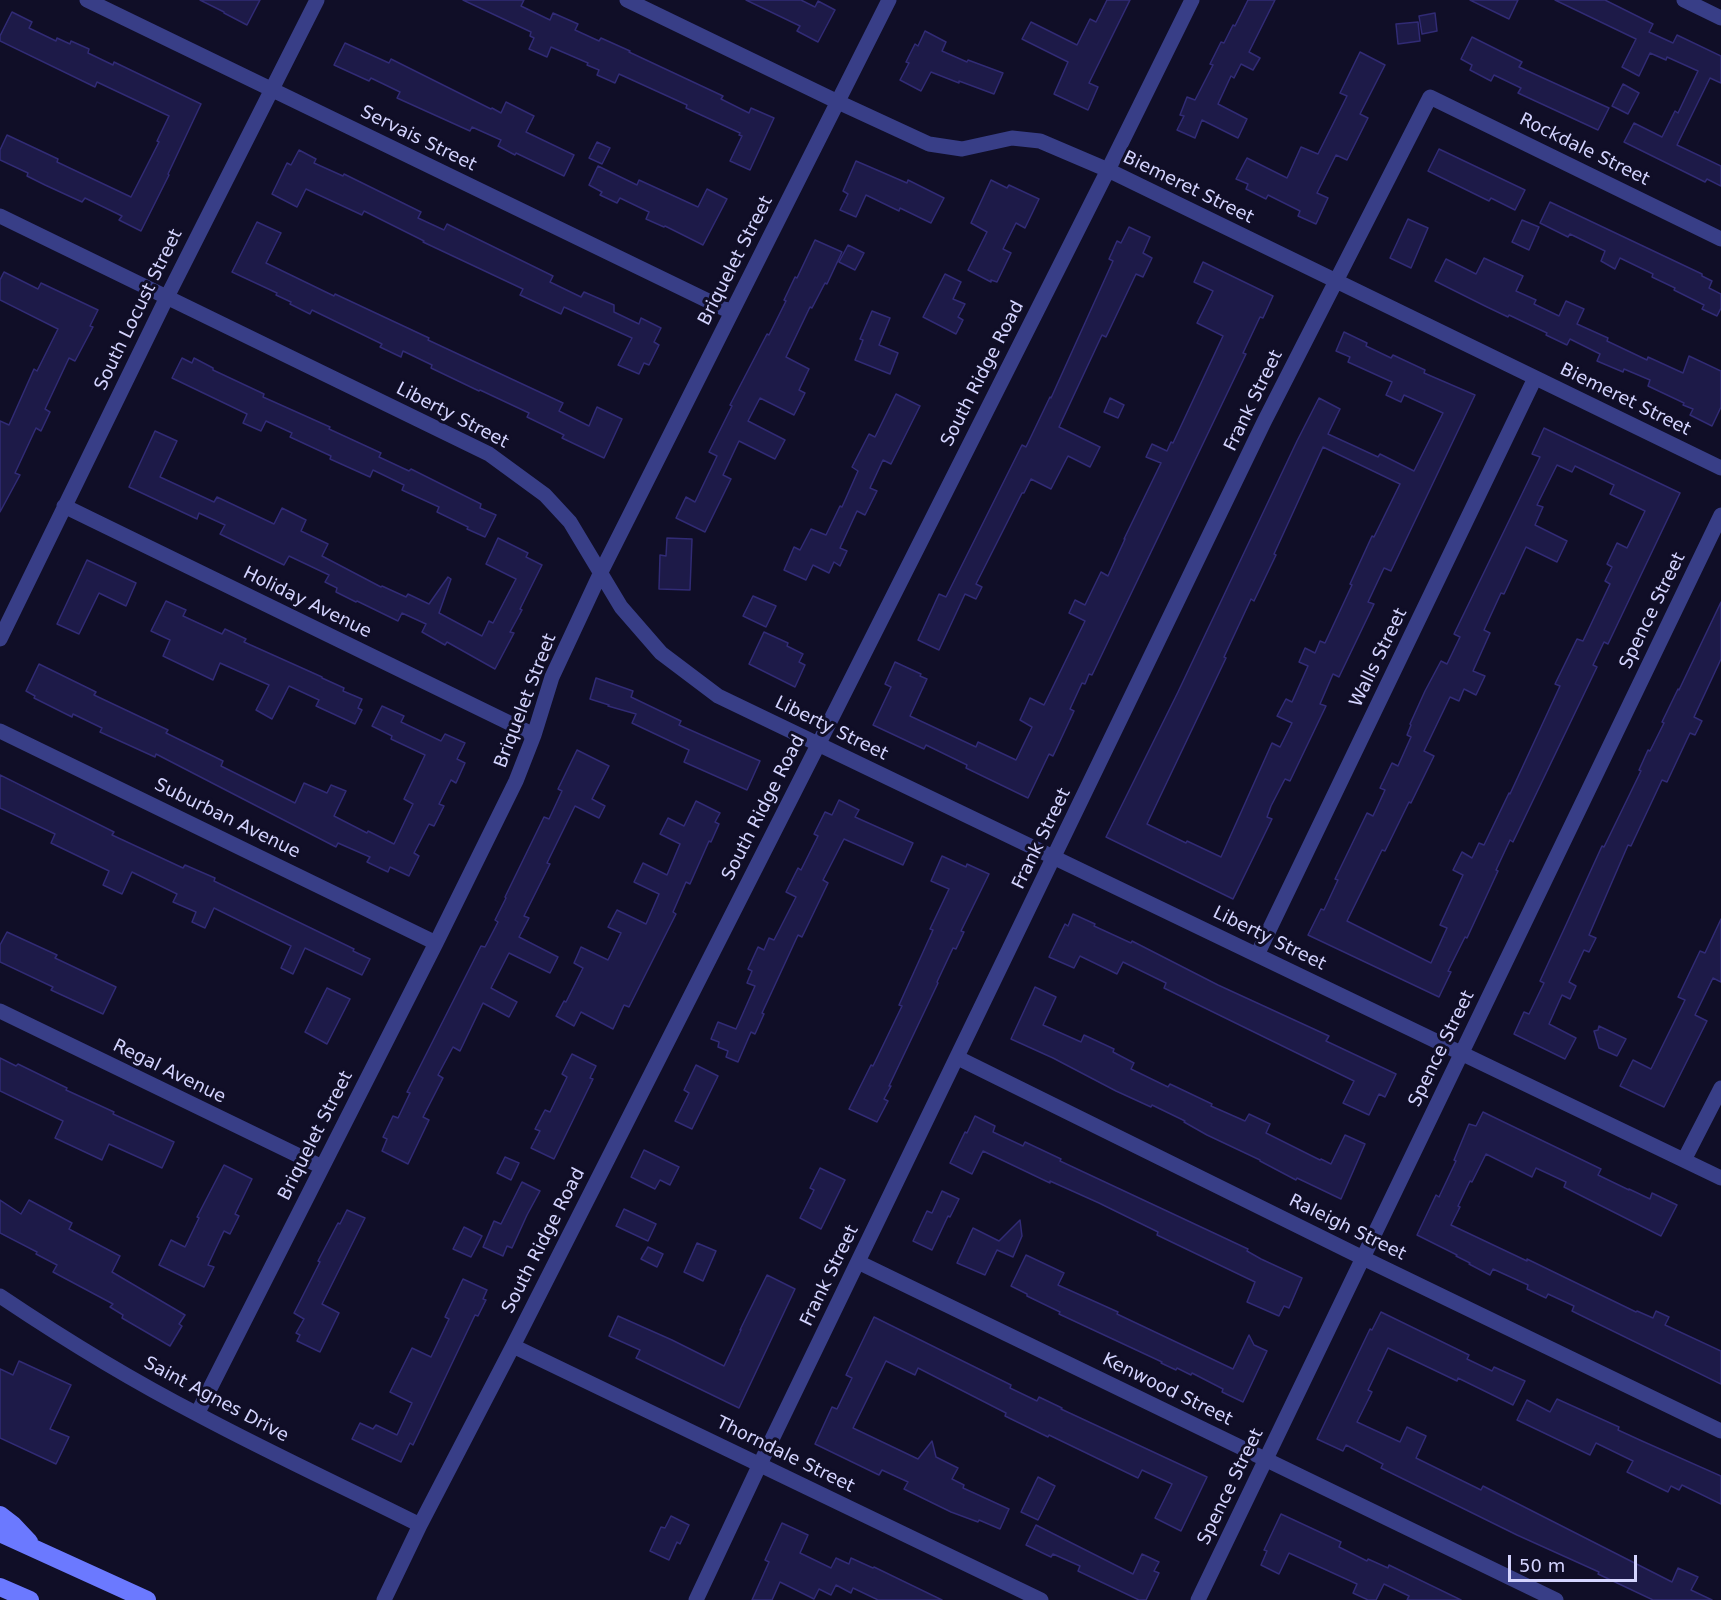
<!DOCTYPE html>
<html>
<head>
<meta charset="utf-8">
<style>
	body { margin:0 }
	#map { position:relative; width:1721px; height:1600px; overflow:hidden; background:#100e27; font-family:"DejaVu Sans",sans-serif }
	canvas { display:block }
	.scale { position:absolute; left:1508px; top:1555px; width:129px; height:27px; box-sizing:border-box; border:3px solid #d4d4ff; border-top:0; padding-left:8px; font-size:18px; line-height:21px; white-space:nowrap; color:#d4d4ff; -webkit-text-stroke:4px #100e27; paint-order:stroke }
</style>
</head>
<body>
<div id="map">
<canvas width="1721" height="1600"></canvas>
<div class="scale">50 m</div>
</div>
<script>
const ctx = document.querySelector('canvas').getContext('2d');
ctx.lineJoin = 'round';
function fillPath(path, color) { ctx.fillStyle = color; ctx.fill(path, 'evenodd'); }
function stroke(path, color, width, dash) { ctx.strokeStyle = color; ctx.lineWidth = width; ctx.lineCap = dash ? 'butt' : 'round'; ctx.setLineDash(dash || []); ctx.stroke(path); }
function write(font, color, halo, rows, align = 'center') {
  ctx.font = font + ' "DejaVu Sans",sans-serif'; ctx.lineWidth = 6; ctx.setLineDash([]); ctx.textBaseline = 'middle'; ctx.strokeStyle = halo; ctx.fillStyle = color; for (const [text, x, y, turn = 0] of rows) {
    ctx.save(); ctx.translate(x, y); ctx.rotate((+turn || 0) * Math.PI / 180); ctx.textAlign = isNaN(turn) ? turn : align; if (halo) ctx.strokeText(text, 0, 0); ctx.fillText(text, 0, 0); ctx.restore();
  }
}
const building = new Path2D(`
	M200,0h60l-13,25 -23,-12v-1z
	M463,0h61l-3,6 29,14 3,-7 25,11 -3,6 24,11 2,-3 29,13 -1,1 94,44 -2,3 28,14 2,-5 23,10 -24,52 -20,-9 12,-25 -3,-1 1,-2 -54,-25 1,-3 -68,-31 -4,9 -18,-8 2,-5 -12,-5 1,-2 -37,-16 -4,10 -18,-8 5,-11 -4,-2 1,-4z
	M746,0h55l14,7 3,-6 17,9 -17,32 -21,-11 3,-5z
	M1107,0h23l-41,83 9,4 -10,23 -34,-16 14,-32 -46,-23 9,-17 46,23 13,-26 6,3z
	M1248,0h27l-26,52 11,6 -7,12 -12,-6 -7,14 -3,-2 -13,28 29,15 -9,19 -36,-18 -7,18 -18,-8 7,-14 -4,-1 7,-18 8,3 18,-35 -3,-1 11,-22 3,1 9,-18 2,1z
	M1470,0h48l-9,19z
	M1555,0h50l48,24 -4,8 24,11 4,-8 44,21v27l-11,-5 -33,67 44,21v20l-14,-7 -2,3 -81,-40 10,-19 28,14 13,-26 3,2 20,-42 -31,-14 -1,3 -16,-7 -11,23 -17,-9 14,-28z
	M12,12l20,10 -3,6 27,13 1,-3 13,6 1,-3 18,8 -1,4 25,12 1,-3 87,42 -33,70 1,1 -28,56 -22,-11 3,-4 -37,-18 -3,4 -37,-17 -18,-9 1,-3 -28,-13v-10l7,-15 51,24 -1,3 74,35 28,-55 -2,-1 12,-25 -72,-34 -2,5 -95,-46v-5z
	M1435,13l2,18 -15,3 -3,-18z
	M1418,22l2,19 -22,3 -2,-20z
	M925,31l21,11 -4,9 25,11 1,-2 35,13 -9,21 -35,-13v2l-28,-11 -10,19 -21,-11 9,-17 -3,-1 9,-18 3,2z
	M1472,37l50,25 -3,5 90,41 -11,22 -80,-37 3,-5 -27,-13 -3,6 -21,-11 2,-5 -11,-6z
	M345,43l44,20 2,-4 100,50 1,-1 9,5 5,-11 28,14 -8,16 48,23 -10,21 -48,-23 -1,2 -17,-9 3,-6 -29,-13 -2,4 -73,-33 3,-6 -29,-14 -2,3 -35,-16z
	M1360,52l25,13 -25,49 8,4 -21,42 -11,-5 -19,38 11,5 -12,26 -18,-8 2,-5 -32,-16 -2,4 -20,-10 2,-5 -12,-5 11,-21 40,20 14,-31 17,7 29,-58 -7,-3z
	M1623,84l16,9 -11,21 -16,-8z
	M597,142l13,6 -8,16 -13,-6z
	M1439,149l86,41 -10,20 -24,-12 -2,3 -61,-30z
	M299,150l17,9 -2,4 29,13 1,-2 77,38 -3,6 26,12 3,-6 106,52 -3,6 31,15 3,-5 30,13v7l25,12 2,-6 20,10 -7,14 5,3 -10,20 -5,-2 -5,11 -21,-9 14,-27 -68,-31 -3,7 -41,-19 3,-6 -100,-47 1,-1 -60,-30 -2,4 -56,-26 -9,18 -25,-13 15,-31 4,2z
	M856,161l51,22 1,-3 36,18 -13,25 -31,-15 -1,3 -33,-16 -10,22 -16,-7 8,-16 -5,-3z
	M598,166l39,19 2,-5 59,27 9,-18 20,10 -24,46 -38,-19 -1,1 -18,-8 3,-7 -29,-14 -3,5 -17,-8 2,-3 -13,-7z
	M991,180l16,8 2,-3 30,14 -14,29 -9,-5 -13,26 8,4 -14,29 -6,-2v2l-23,-12 19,-38 -16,-9z
	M1550,202l152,72v2l10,5 -3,7 12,6v14l-4,8 -15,-7 2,-4 -30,-15 1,-2 -23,-11 1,-3 -33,-16 -5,11 -14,-8 4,-10 -35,-17 -2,3 -28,-14z
	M1408,219l20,9 -17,40 -21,-10z
	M1522,220l17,7 -10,23 -17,-8z
	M257,222l24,11 -15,30 68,33 1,-2 94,44 -1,2 135,63 -4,8 30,15 8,-19 25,12 -18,39 -42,-20 2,-3 -37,-18 2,-4 -49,-23 -1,1 -48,-23 1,-3 -29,-14 -2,6 -21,-10 2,-3 -70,-34 -2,4 -20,-10 1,-2 -15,-7 1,-2 -45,-21z
	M1129,227l21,10 -7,16 9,5 -9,19 -7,-3 -30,63 -4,-2 -43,92 41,20 -10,20 -22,-11 -17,33 -20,-10 -7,14h-2l-46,91 6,3 -6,12 -11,-5 -26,56 -21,-10 21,-46 7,3 76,-152 4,2 24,-50 1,1 62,-137 -4,-2 8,-18 4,2z
	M815,240l27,12 -15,32 -2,-1 -13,25 -2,-1 -24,50 23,12 -10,21 6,3 -11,22 -34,-17 -12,23 37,19 -10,19 -36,-18 -16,34 8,4 -26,53 -29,-14 10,-21 9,5 22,-46 -8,-4 23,-46 -2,-1 37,-71 2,1 17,-34 -2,-1 11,-23 2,1z
	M848,245l16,8 -9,17 -16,-8z
	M1484,258l39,18 -7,15 20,9 -2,4 25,12 7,-15 18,8 -7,15 31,14 -1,3 40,19 1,-3 35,16 6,-17 32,15v36l-9,19 -22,-11 3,-6 -10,-4 1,-2 -36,-17 2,-6 -26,-11 -1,3 -26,-11 3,-7 -30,-15 -3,6 -21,-10 1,-2 -38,-18 -1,2 -23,-11 -50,-25 11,-22 30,15z
	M1203,262l70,34 -10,22 -3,-1 -17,36 3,1 -154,321 -3,-1 -4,10 -3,-1 -12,26 4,2 -21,45 -4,-2 -21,44 -62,-30 1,-3 -41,-20 -2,4 -51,-24 18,-38 -6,-3 10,-22 26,12 -1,2 7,3 -17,37 66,31 2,-5 38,18 16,-33 -12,-7 10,-22 14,7 41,-84 -16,-8 6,-13 10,5 16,-33 7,4 17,-37h-1l37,-76 -15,-6 6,-13 15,7 4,-9 2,1 50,-107 -26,-13 16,-32 -19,-9z
	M4,272l34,17 3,-6 57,27 -8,16 3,1 -18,34 -6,-3 -24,51 5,3 -9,19 -5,-3 -21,45 5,2 -20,37v-91l9,4 25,-56 3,2 21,-42 -58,-29v-20z
	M945,274l16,8 -8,17 12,5 -7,13 5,3 -7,14 -33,-17z
	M872,311l18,7 -11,27 19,8 -8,21 -35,-14 8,-20 -3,-1z
	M1344,332l23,11 -1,3 25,12 2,-3 32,15 -1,3 51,22 -84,176 -7,-3 -16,34 6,2 -35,73 -6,-3 -13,30 6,2 -36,75 -5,-2 -14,27 -4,11 5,2 -39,80 -127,-62 72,-145 119,-251 22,-43 21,11 -12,25 50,23 2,-3 34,17 29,-58 -39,-18 -3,7 -15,-7 6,-13 -44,-20 2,-5 -14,-6zM1323,447l77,37 -26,53 -2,-1 -22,48 2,1 -27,58 -5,-2 -5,12 -10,-5 -6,14 9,4 -16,36 -6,-3 -9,17 15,7 -12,24 -8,-4 -51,114 -34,-16 -1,2 -39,-19 79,-166 -2,-1 27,-58 3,2 22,-46 -2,-1z
	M182,358l10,5 2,-5 19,10v2l51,24 -1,3 67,30 -1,2 52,24 -2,4 30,14 2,-2 70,35 -1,4 16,7 -11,22 -18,-8 1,-2 -31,-15 2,-5 -37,-17 2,-5 -31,-15 -3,7 -40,-18 1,-3 -41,-19 2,-4 -26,-12 -5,10 -18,-8 4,-9 -75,-36z
	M896,394l24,12 -29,58 -8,-4 -13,28 7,3 -12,24 -8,-4 -17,37 7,3 -7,15 -6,-4 -5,11 -16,-8 -7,15 -22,-10 10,-23 6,3 11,-21 15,6 14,-29 2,1 16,-36 -6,-4 17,-33 6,3z
	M1110,398l14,7 -6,13 -14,-6z
	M1544,428l136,65 -72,151 -4,-2 -11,23 4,2 -84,175 -3,-2 -14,30 2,1 -31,67 -2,-1 -17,34 3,1 -12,25 -131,-62 13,-26 3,1 14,-30 -3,-1 32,-66 6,3 12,-26 -5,-2 12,-25 6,3 13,-29 -4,-2 4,-10 -1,-1 15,-33 16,-30 6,3 13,-27 -6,-3 86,-177 -8,-3zM1557,465l15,7 3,-6 39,19 -4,9 35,17 -18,37 -10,-5 -10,21 5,3 -7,14 5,3 -27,57 -6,-2 -22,45 5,2 -50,108 -1,-1 -25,52 -5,-2 -7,15 -10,-6 -9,18 10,5 -23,50 7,3 -16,35 -84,-42 35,-71 3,1 24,-49 2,1 23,-47 -10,-5 26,-54 9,4 5,-12 12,6 9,-19 -12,-5 17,-38 -6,-3 17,-37 3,1 22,-47 31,15 10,-21 -32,-16 8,-18 -6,-2z
	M155,431l22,10 -17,36 54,25 3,-5 57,27 8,-16 24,12 -5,11 27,13 -6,12 59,31 1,-1 24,11 2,-3 21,10 19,-27 3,2 -12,34 43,23 7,-15 4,2 23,-44 -30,-15 12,-26 30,15 -2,4 16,8 -22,44 2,1 -12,22 4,1 -19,36 -48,-27 -2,3 -23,-13 4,-8 -24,-11 -4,8 -41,-20 -1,1 -20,-10 1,-4 -12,-6 4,-7 -40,-19 -5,9 -64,-31 5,-9 -26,-12 -2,6 -68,-32z
	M667,538l25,1 -2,51 -31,-1 1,-34 6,1z
	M87,560l49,23 -10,23 -27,-13 -20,41 -22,-10z
	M753,596l23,10 -10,21 -23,-11z
	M166,601l20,9 -3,6 39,18 3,-5 21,10 -2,3 78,35v1l22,10 -1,3 19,8 -4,9 4,2 -7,14 -39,-18 3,-6 -30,-14 -17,33 -16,-9 13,-25 -49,-22 -7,17 -50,-24 7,-16 -19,-9z
	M1721,602v57l-27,58 8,4 -7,14 -5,-2 -23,49 -5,-2 -31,66 -3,-1 -39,90 7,3 -7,14 -5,-2 -15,32 7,4 -6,13 -8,-4 -13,29 27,14 -11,21 -51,-25 10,-22 5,2 15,-31 -4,-2 25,-54 37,-81 2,1 37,-76 -2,-1 9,-20 2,1 14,-28 -2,-1 16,-33 1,1z
	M764,632l24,11 -1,3 16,8 -4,8 6,3 -10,22 -46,-23z
	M39,664l57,28 -2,3 74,35 -2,3 57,28 -2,5 74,37 9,-20 23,10 4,-8 15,6 -12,25 33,17 1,-2 26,13 19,-40 -9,-5 21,-44 -34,-16 1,-3 -20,-10 10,-20 22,10 -3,6 40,19 4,-7 20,9 -8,16 8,4 -9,20 -5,-3 -12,24 5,2 -10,20 -5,-2 -15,29 5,3 -10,20 -19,-9 -2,5 -21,-10 3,-5 -32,-14 -2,4 -180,-93 -1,3 -55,-25 2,-4 -29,-14 -1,3 -38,-19 1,-2 -9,-5z
	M596,678l37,13 -2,6 50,24 -2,4 81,36 -13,29 -63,-28 5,-12 -57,-27 4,-9 -28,-8 1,-1 -19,-6z
	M577,750l32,16 -17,33 13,7 -6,12 -24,-12 -28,57 3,1 -26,52 5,2 -10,19 39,20 -8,16 -41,-20 -18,35 26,14 -8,15 -26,-14 -23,48 -7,-4 -15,28 5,3 -20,39 6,3 -21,44 -26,-13 5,-12 -4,-2 10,-21 5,2 12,-25 -3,-1 74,-146 4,1 13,-25 -3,-2 11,-22 -1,-1 39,-80 5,2 13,-28 -4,-2z
	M0,775l114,57 -2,3 71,33 2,-3 30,13 -1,3 140,68 -1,2 17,8 -8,16 -57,-27 -12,26 -12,-6 10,-22 -77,-38 -9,20 -13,-6 4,-10 -23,-10 4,-8 -45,-22 -10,22 -19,-9 6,-14 -58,-28 4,-9 -55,-26z
	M839,800l20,10 -4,7 58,26 -10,22 -59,-26 -21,41 5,3 -26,54 -4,-2 -36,78 2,1 -9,20 -4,-2 -13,30 -12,-5 2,-6 -10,-4 1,-5 -8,-3 7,-17 18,7 19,-43 -8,-3 5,-12 -4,-2 10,-22 6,3 5,-12 5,2 22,-43 -10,-5 12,-24 3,2 17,-34 -4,-2 11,-22 7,3z
	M696,801l24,12 -5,9 4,2 -8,18 -2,-1 -19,43 -4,-2 -13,30 3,2 -47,93 -5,-2 -11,24 -32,-17 -7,14 -18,-10 8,-15 2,1 17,-34 -9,-5 7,-16 27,13 13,-27 -13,-6 9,-17 29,14 13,-30 -25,-12 9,-19 24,12 13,-31 -20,-10 8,-16 16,8z
	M942,856l24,11 1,-3 22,10 -28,57 3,1 -8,17 -3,-1 -16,34 1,1 -49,103h2l-7,13 4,2 -11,21 -28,-13 22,-44 2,1 29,-60 -3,-1 34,-75 -3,-1 19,-40 -18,-8z
	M1073,914l22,10 -1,2 37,17 1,-2 86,44 111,51 -3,5 70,33 -11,23 -6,-3 -10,21 -26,-12 11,-22 -190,-93 2,-5 -43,-21 -6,12 -37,-18 -6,12 -25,-11 16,-33 3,2z
	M1721,919v63l-8,-4 -18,37 12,6 -43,86 -44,-21 13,-26 18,9 34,-69 -7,-3 22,-46 5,2z
	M7,932l50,23 -2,3 61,29 -13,27 -52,-24 2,-3 -53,-25v-17z
	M1035,987l21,10 -13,28 38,17 3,-7 30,14 -1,3 21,11 -3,6 37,18 2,-3 42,20 -1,2 34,15 4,-7 21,10 -4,9 54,27 1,-1 10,5 14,-29 20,9 -24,55 -44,-21 -1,2 -36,-19v-1l-53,-25 -23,-13 1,-1 -33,-16 -1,2 -35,-16 -63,-33 -42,-19z
	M327,988l23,11 -23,45 -22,-12z
	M1599,1026l27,13 -9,17 -18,-8 -5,-17 4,-1z
	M572,1054l24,12 -6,12 3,1 -39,80 -23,-11 9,-17 -5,-2 10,-19 5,2 17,-35 -5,-3z
	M0,1058l16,8 2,-2 49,24 -1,2 48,22 -1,2 61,28 -12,26 -53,-24 -7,16 -47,-22 8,-17 -63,-30z
	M696,1065l22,11 -26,53 -17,-8 14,-28 -5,-3z
	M1483,1112l118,57 -3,6 31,15v-1l21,10 2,-6 25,12 -16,31 -97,-49 2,-5 -30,-14 -4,9 -46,-23 -14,28 -2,-1 -12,25 2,1 -9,18 76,36v-2l109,53 1,-1 16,7 3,-7 13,6 -4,8 56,26v33l-149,-73 2,-5 -26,-12 -2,4 -19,-9 1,-4 -35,-16 -3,6 -21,-11 1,-1 -14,-7 1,-1 -40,-20 19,-40 3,2 17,-36 -2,-1 15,-36 7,2z
	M975,1116l20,10 -2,6 30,14 2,-4 36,17 -1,2 188,88 -1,2 14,8 41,19 -13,30 -5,-2 -5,10 -32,-14 8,-20 -98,-47 1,-3 -59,-29 -49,-22v2l-67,-32 -11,23 -22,-11 15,-31 2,1z
	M644,1150l35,17 -9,18 -10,-5 -5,9 -24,-12z
	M505,1157l14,6 -8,17 -14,-7z
	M224,1165l28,14 -17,35 4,2 -9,18 -6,-3 -16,34 6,2 -10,20 -45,-22 12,-25 14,7 14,-29 -2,-1z
	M820,1168l25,12 -24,49 -21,-11 14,-28 -4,-2z
	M522,1182l18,9 -13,24 -15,33 -5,-2 -4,10 -20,-9 11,-26 7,3z
	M942,1191l17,8 -9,18 -2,-1 -16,34 -19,-9 14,-30 5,2z
	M0,1200l21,14 8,-14 43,23 -3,6 51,27 -8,16 73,43 -6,9 3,2 -12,20 -48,-28 1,-3 -13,-8 3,-3 -60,-32 4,-7 -21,-11 1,-2 -37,-19z
	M624,1209l32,15 -8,17 -32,-15z
	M347,1210l18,8 -43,86 17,9 -19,39 -23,-11 3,-6 -4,-2 8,-14 -10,-6 26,-51 -2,-1 20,-38 2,1z
	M1020,1220l2,16 -9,21 -16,-7 -12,25 -28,-12 16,-35 26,13z
	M464,1227l18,9 -11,21 -18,-8z
	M697,1243l19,8 -13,30 -19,-9z
	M648,1247l15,7 -6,13 -16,-8z
	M1026,1255l38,18 -6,12 60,27 -1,2 116,55 16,-34 5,10 13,6 -24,51 -21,-10 1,-3 -31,-16 -1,2 -14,-7 -1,2 -15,-7 1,-1 -103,-48 1,-2 -33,-16v-2l-16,-8z
	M767,1275l28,14 -56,119 -103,-50 4,-8 -31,-14 9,-20 54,24 52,26 17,-36h-1z
	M463,1279l24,11 -4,9 3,1 -8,16 -3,-1 -62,130 -3,-2 -9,19 -49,-23 8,-16 13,6 3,-4 21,10 15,-32 -22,-11 22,-44 19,9 18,-38 -4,-2z
	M1381,1312l88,43 -2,4 25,12 2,-4 31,14 -12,24 -55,-27 -1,3 -69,-33 -20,42 4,2 -15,30 43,20 7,-15 19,9 -10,22 65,32 2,-4 189,96 6,-14 20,9 -7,13 21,10h-59l-55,-26 1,-2 -82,-37 -136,-67 2,-4 -37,-19 -3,6 -26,-12 53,-110 2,1z
	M874,1317l137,68 -1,3 27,13 2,-4 23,11 -1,1 146,68 -26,54 -26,-13 17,-34 -30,-14 -4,8 -89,-43 -1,2 -43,-21 1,-3 -88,-45 -3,7 -29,-14 -33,67 65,31 14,-18 4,16 22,11 -6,11 12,6 -1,3 46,21 -9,20 -21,-9 -1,2 -27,-10 -47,-23 4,-7 -26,-12 -3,5 -64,-31 17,-37 5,2 15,-31 -6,-3z
	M19,1361l52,24 -21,44 19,8 -13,27 -56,-26v-69l13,6z
	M1557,1399l62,28 -1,3 24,11 79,35v28l-39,-19 -3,5 -8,-4 -3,6 -41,-20 6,-11 -37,-18 -6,12 -73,-35 10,-20 23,12z
	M1038,1477l17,9 -17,34 -17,-8z
	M1281,1514l60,28 -2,5 28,14 1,-2 20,9 1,-3 72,35h-54l2,-4 -25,-12 -8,16h-8l-15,-7 4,-9 -68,-31 -10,21 -18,-9 6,-14 -3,-1z
	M671,1516l18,9 -9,19 -3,-2 -8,18 -19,-9 11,-24 4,1z
	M782,1523l26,12 -8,18 31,15 5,-10 13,6 2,-6 22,10 1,-1 68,33h-64l-25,-12 -2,5 -15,-8 -5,10 -12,-6 -5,10 -34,-17 -8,18h-20l17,-38 -4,-2z
	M1036,1525l97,49 9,-20 17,8 -5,9 5,2 -13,27h-7l-61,-29 2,-5 -27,-12 -2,3 -25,-12z`);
fillPath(building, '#1d1a48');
stroke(building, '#312b75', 1.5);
stroke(new Path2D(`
	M87,0l644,312
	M627,0l211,102 91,42 33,5 50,-11 28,3 68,29 613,298
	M1684,0l37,18
	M0,216l489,238 56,41 25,27 51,85 40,46 57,43 1003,482
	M64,506l470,229
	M0,639l167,-342 150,-297
	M0,731l436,212
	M1257,955l278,-577
	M0,1011l322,156
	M958,1058l405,200 358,173
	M1684,1160l37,-72
	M858,1262l698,338
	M0,1296c64,43 131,84 199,119 73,39 147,73 221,110
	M513,1346l528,254
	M197,1414l239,-471 80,-162 18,-46 18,-58 49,-105 288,-572
	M384,1600l36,-75 93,-179 305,-601 290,-575 84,-170
	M696,1600l64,-136 504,-1042 166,-325 291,142
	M1198,1600l523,-1085`), '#383e87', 15);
stroke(new Path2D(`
	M0,1515l13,10 16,17
	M0,1533l147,67
	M0,1587l30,13`), '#6b79ff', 18);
write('18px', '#d4d4ff', '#100e27', [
	["Servais Street",418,139,26],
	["Rockdale Street",1584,150,26],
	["Biemeret Street",1188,188,26],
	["Briquelet Street",736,261,-63],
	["South Locust Street",139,310,-64],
	["South Ridge Road",983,374,-63],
	["Biemeret Street",1625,400,26],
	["Frank Street",1254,401,-64],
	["Liberty Street",452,416,27],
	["Holiday Avenue",307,603,26],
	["Spence Street",1653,611,-64],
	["Walls Street",1379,658,-64],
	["Briquelet Street",526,701,-69],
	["Liberty Street",831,729,26],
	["South Ridge Road",764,808,-63],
	["Suburban Avenue",227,819,26],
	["Frank Street",1042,839,-64],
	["Liberty Street",1269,939,26],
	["Spence Street",1442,1049,-64],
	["Regal Avenue",169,1072,26],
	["Briquelet Street",316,1136,-63],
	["Raleigh Street",1347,1228,26],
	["South Ridge Road",544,1241,-63],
	["Frank Street",830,1276,-64],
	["Kenwood Street",1167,1390,26],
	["Saint Agnes Drive",216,1400,28],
	["Thorndale Street",785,1455,26],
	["Spence Street",1231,1487,-64]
]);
</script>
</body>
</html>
